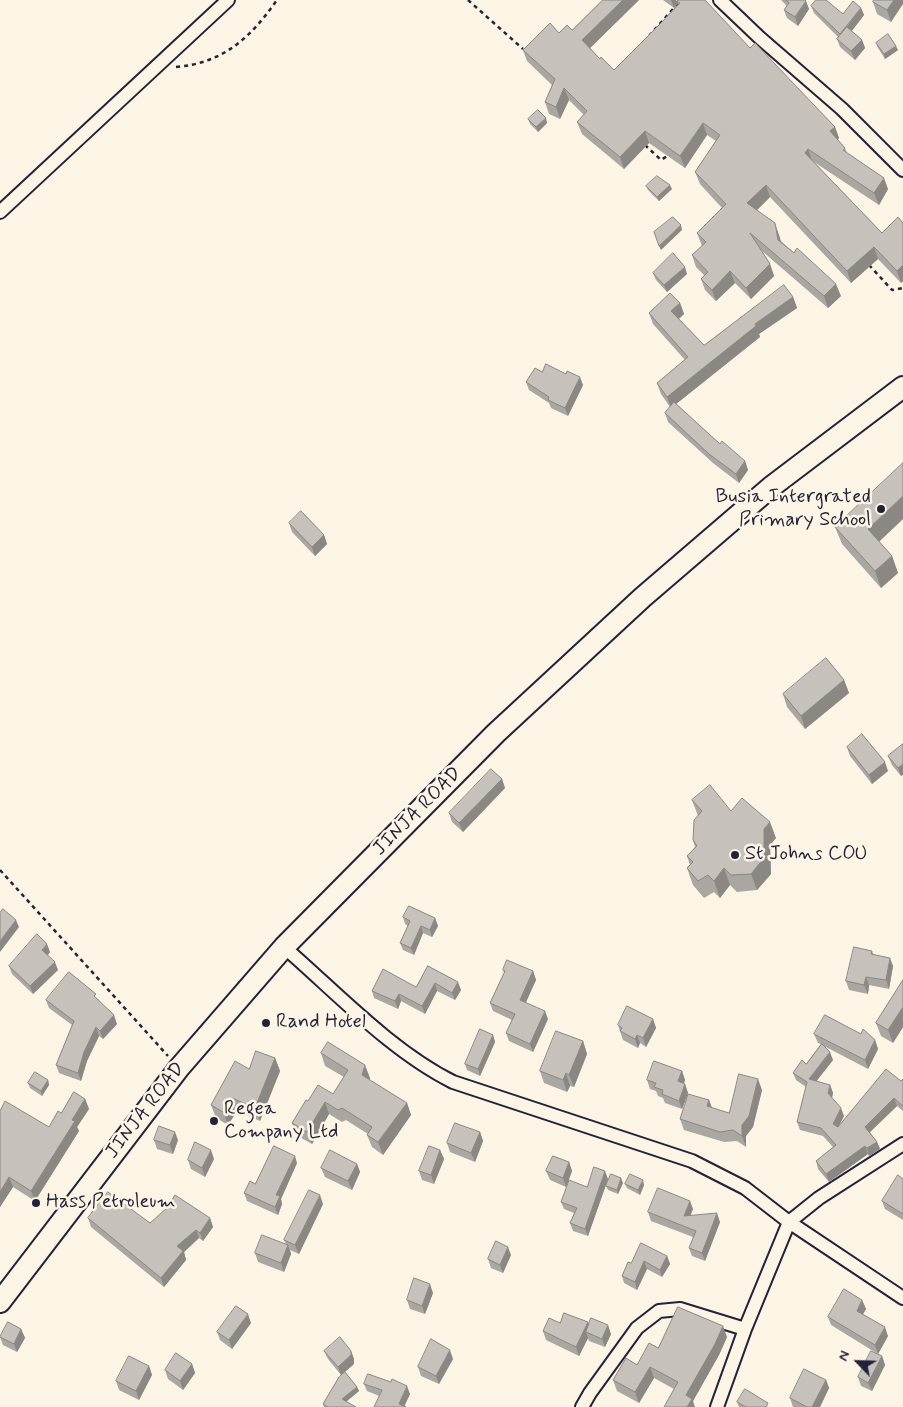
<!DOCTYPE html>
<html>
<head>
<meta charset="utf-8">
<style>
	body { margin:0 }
	#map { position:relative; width:903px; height:1407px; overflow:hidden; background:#fcf5e5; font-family:Mynerve,sans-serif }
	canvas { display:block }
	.north { position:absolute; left:833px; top:1337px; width:50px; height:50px; -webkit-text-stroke:4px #fcf5e5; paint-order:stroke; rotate:294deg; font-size:14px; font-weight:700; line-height:20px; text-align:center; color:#22223b }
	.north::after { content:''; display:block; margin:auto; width:18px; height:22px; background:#22223b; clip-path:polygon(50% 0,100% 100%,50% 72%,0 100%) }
</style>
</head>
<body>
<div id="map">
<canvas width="903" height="1407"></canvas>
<div class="north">N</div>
</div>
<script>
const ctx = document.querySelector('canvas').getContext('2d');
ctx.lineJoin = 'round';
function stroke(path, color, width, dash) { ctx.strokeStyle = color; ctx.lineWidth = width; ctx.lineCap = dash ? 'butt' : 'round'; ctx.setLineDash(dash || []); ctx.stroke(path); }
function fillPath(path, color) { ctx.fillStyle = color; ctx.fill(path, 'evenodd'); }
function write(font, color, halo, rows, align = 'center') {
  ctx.font = font + ' Mynerve,sans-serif'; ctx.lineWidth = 5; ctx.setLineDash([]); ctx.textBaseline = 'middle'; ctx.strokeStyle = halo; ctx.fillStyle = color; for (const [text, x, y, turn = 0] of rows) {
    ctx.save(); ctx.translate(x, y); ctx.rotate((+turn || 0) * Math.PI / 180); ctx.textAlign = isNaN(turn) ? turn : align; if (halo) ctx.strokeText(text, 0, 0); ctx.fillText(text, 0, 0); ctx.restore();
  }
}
const minor = new Path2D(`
	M720,0l40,38 82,71 61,61
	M0,212l228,-212
	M284,947c53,46 107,104 169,135l239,79 53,27 44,34 114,76
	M582,1407l8,-14 47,-65 22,-17 21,-2 65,20
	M717,1407l28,-78 44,-107 30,-24 84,-54`);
const primary = new Path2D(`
	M0,1302l179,-234 105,-121 212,-214 147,-136 128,-110 132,-100`);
stroke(minor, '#22223b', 16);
stroke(primary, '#22223b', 24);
stroke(new Path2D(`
	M468,0l55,49
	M649,36l32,-36
	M176,67c48,-4 75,-30 101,-67
	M645,145l16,15 8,-5
	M869,265l23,25 11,-2
	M0,870l168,186`), '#22223b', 2.5, [4, 4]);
stroke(minor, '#fcf5e5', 12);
stroke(primary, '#fcf5e5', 20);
fillPath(new Path2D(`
	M603,0h36l-49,48 10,11 14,11 46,-46 18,-20 -1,-3 73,47 85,79 4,11 -1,2 7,8 2,5 41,36 -9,16 -65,-43 68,71 21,-10v58l-2,2 -23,-24 -27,24 -81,-86 -13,13 22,25 2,6 60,55 -13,12 -66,-57 8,13 4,12 -23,23 -16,-16 -19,18 -11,-11 -4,-11 3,-4 -8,-8 -4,-12 10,-9 -5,-13 25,-25 -22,-24 -5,-12 21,-31 -9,-6 -22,33 -36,-25 -25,26 -42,-35 -5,-12 7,-7 -15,-15 -9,19 -11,-5 -4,-12 7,-17 -25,-24 -4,-11 36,-17 13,-3z
	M663,0h13l2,3 -4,5z
	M781,0h24l4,9 -11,17 -11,-8 -3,-8 3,-4z
	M903,0l-12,22 -14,-8 -4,-12z
	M811,6l32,8 18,-6 3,7 -12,16 10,9 3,8 -10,12 -15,-13 -3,-8 1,-2 -24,-24z
	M876,43l22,7 -13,9 -7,-11z
	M528,119l19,4 -9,9 -8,-8z
	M646,186l26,3 -13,12 -11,-11z
	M653,273l34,1 -20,18 -11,-12z
	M793,297l4,11 -38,26 1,3 -84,67 44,40 25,17 3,9 -9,13 -26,-20 -45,-41 -3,-9 5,-6 -9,-13 -4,-11 28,-23 -32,-36 -4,-11 31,-10 4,11 -5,5 25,26z
	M542,372l24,2 17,11 -15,31 -17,-8 -2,-5 -20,-13 -3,-8z
	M903,519l-24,23 13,14 6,17 -17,15 -39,-44 -7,-17z
	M289,523l35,12 3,9 -12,12 -23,-24z
	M844,680l5,13 -44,36 -18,-22 -4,-13z
	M903,744l-2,32 -9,-11 -4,-9z
	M847,747l41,24 -16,13 -22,-28z
	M502,779l3,9 -42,44 -11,-10 -3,-9z
	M692,800l39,11 45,27 -6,7 1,29 -14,16 -20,2 -7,-7 -10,13 -6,-6 -10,6 -11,-13 -6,-17 3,-3 -3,-9 8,-9 -2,-7 5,-24z
	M403,917l32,1 3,8 -6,11 -9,-4 -9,22 -11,-5 -3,-7 8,-17 -3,-2z
	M872,951l2,4 19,11 -4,23 -20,-4 -1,9 -19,-4 -3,-9z
	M50,952l-2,3 10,15 -25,24 -21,-20 -3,-8z
	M428,966l33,24 -6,10 -18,-9 -12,23 -24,-13 -3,8 -24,-11 -2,-7 44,-4z
	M503,970l30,1 3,9 -11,23 23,16 -15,33 -24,-11 -3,-8 6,-13 -19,-9 -3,-8 14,-30z
	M903,980v47l-10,16 -12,-7 -5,-13z
	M98,999l19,25 -14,15 -4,-3 -12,25 -6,20 -22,-8 -3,-8 16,-40 -23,-17 -3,-8z
	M653,1019l3,9 -10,19 -6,-4 -2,5 -15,-8 -5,-15z
	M814,1034h47l14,6 3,9 -10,20 -44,-23 9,14 -17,21 14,4 3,8 -1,5 12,18 -6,11 65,-48v32l-6,-5 -27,26 7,10 3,7 -11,7 -1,-2 -39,28 -11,-13 -2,-8 17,-14 -10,-11 -23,-6 -3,-8 9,-35 -10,-7 -3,-7 13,-9 15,-20 -3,-1z
	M493,1035l2,7 -15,34 -13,-6 -2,-6z
	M583,1041l4,13 -13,33 -4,-1 -3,6 -23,-9 -4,-12z
	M321,1053l49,25 -1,2 38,23 4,12 -28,40 -11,-8 -5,-12 1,-1 -22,-14 -4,2 -13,-8 -17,30 -16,-9 -4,-12 16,-22 25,-7 11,-17 -19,-11z
	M275,1058l5,13 -20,50 -23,-10 -9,14 -12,-7 -5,-13 38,-36z
	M682,1071l3,9 -1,4h1l3,9 -6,16 -17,-6 -2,-5 -5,-2 -2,-5 -6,-2 -3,-9z
	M48,1080l1,5 -7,11 -12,-8 -2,-5z
	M762,1090l-9,37 -7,9v11l-9,-6 -13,1 -40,-12 -4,-11 29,-19 3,8 17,5z
	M85,1099l4,10 -12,18 2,4 -44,70 -22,-14 -13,20v-96l49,16 12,-14z
	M480,1132l3,9 -8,21 -25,-10 -3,-9z
	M154,1140h24l-5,14 -16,-5z
	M440,1150l4,9 -10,25 -12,-4 -3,-9z
	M214,1159l-9,18 -14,-8 -3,-9z
	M569,1162l3,9 -6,16 -16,-7 -4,-9z
	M297,1163l-16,36 1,5 -4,11 -31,-14 -3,-8 11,-9z
	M357,1164l3,8 -8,18 -27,-13 -4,-9z
	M608,1179l-20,57 -15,-5 -3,-8 4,-10 -10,-4 -3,-7 26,-15z
	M903,1179v41l-18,-11 -3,-8z
	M623,1183l-5,11 -10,-4 -2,-4z
	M625,1184l19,1 -4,10 -13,-7z
	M323,1204l-24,50 -9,-4 1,4 -7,18 -26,-10 -3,-9 31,-9 -2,-4z
	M693,1209l-3,6 30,7 -15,39 -13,-5 -3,-8 4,-11 -42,-16 -3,-9z
	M88,1218l62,5 60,-5 3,9 -10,14 -4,-3 -15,14 2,8 -22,27 -73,-60z
	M511,1255l-8,18 -12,-5 -3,-9z
	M667,1256l3,8 -8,13 -15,-8 -10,21 -13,-7 -2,-7 9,-13z
	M433,1293l-8,21 -15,-5 -3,-9z
	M862,1300l4,9 -3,5 25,22 -10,18 -47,-29 -3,-8z
	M588,1322l1,3 22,9 -6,13 -16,-6 -1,-3 -9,18 -33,-16 -3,-9 17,-8z
	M251,1323l-19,26 -12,-9 -3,-8z
	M21,1329l4,9 -8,14 -14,-7 -3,-8z
	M727,1337l-8,18 -26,46 -19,-12 -20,-11 -15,25 -22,-12 -4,-11 24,-15 21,-17z
	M324,1351h27l3,8v5l-9,8 12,15 2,4 -13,11 10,5h-32l-1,-3 18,-29 -13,-16z
	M882,1356l3,9 -13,26 -11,-5 -3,-9z
	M453,1359l-14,25 -18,-8 -3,-9z
	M192,1364l3,9 -12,17 -15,-11 -3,-9z
	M149,1366l3,9 -13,25 -20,-10 -3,-9z
	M826,1380l3,8 -9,19h-27l-3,-9z
	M364,1384l46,10 -6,12 -37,-15z
	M737,1402l32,5h-30z`), '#aaa6a1');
fillPath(new Path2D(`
	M623,0h16l-53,52 -4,-12z
	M671,0h5l2,3 -4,5z
	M894,0h9v4l-12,18 -4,-12z
	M806,1l3,8 -11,17 -3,-9z
	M861,8l3,7 -21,27 -2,-7z
	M862,40l3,8 -10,12 -4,-9z
	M896,46l2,4 -13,9 -1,-5z
	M564,88l5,12 -9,19 -4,-12z
	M546,118l1,5 -9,9 -2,-5z
	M703,123l4,12 -22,33 -5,-12z
	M835,127l4,11 -5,5 -4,-12z
	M645,131l4,12 -25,26 -4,-12z
	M808,149l4,12 -7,-8z
	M884,178l4,11 -9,16 -5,-12z
	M670,185l2,4 -13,12 -2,-4z
	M766,185l4,12 -18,18 -5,-12z
	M775,223l4,12 4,16 -5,-11z
	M681,225l1,5 -21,20 -2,-4z
	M874,247l4,12 -27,24 -4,-12z
	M770,264l4,12 -23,23 -5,-11z
	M903,265v16l-2,2 -4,-12z
	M685,267l2,7 -20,18 -3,-7z
	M730,271l5,12 -19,18 -4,-11z
	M836,284l5,12 -13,12 -4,-12z
	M793,297l4,11 -38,26 1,3 -89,71 -4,-11 88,-73z
	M680,303l4,11 -9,8 -4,-11z
	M580,377l3,8 -15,31 -3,-8z
	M745,461l3,9 -9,13 -3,-9z
	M903,496v23l-29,27 -6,-17z
	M324,535l3,9 -12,12 -3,-9z
	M892,556l6,17 -17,15 -6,-17z
	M844,680l5,13 -44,36 -4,-13z
	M885,762l3,9 -16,13 -3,-9z
	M903,764v11l-2,1 -3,-8z
	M502,779l3,9 -42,44 -4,-9z
	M770,822l6,16 -6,7 1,29 -14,16 -6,-16 13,-45z
	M724,868l6,17 -10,13 -6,-17z
	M435,918l3,8 -6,11 -2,-7z
	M16,920l3,7 -19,25v-11z
	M421,926l2,7 -9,22 -3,-7z
	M47,944l3,8 -5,6 -3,-8z
	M890,958l3,8 -4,23 -3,-9z
	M55,962l3,8 -25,24 -3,-8z
	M533,971l3,9 -13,29 -3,-9z
	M866,977l3,8 -1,9 -4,-9z
	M458,982l3,8 -6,10 -3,-7z
	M435,983l2,8 -12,23 -3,-8z
	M399,994l2,7 -3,8 -3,-8z
	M903,1007v20l-10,16 -5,-13z
	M545,1011l3,8 -15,33 -3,-8z
	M114,1015l3,9 -14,15 -3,-8z
	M653,1019l3,9 -10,19 -3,-9z
	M96,1027l3,9 -12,25 -6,20 -3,-8 6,-21z
	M493,1035l2,7 -15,34 -2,-7z
	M637,1035l3,8 -2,5 -3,-9z
	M875,1040l3,9 -10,20 -3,-9z
	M583,1041l4,13 -13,33 -5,-12z
	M830,1052l3,8 -21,27 -3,-8z
	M275,1058l5,13 -20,50 -5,-13z
	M365,1065l5,13 -4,10 -4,-13z
	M682,1071l3,9 -4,10 -3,-9z
	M566,1073l4,13 -3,6 -4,-12z
	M758,1079l4,11 -9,37 -7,9v11l-4,-11v-11z
	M48,1080l1,5 -7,11 -1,-5z
	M685,1084l3,9 -6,16 -3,-8z
	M830,1085l3,8 -2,8 -3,-8z
	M232,1098l5,13 -9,14 -5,-13z
	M894,1098l3,8 -29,28 -3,-7z
	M85,1099l4,10 -12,18 2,4 -44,70 -4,-10 41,-71z
	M709,1100l4,11 -6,-5z
	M325,1102l4,12 -17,30 -5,-12z
	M407,1103l4,12 -28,40 -5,-13z
	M841,1108l3,8 -8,16 -3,-8z
	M175,1132l3,8 -5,14 -3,-9z
	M480,1132l3,9 -8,21 -4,-9z
	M877,1142l3,7 -11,7 -2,-8z
	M865,1146l3,8 -39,28 -3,-8z
	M211,1150l3,9 -9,18 -3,-9z
	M440,1150l4,9 -10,25 -3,-9z
	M295,1156l2,7 -16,36 1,5 -4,11 -3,-8 1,-12z
	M569,1162l3,9 -6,16 -3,-9z
	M357,1164l3,8 -8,18 -4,-9z
	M605,1171l3,8 -20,57 -3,-7z
	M9,1177l4,10 -13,20v-15z
	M621,1178l2,5 -5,11 -1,-4z
	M643,1180l1,5 -4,10 -2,-5z
	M320,1195l3,9 -24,50 -4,-9z
	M690,1201l3,8 -6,15 -3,-8z
	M717,1213l3,9 -15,39 -3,-8z
	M210,1218l3,9 -10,14 -3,-8z
	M196,1230l3,8 -15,14 2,8 -22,27 -3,-9 16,-32z
	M288,1245l3,9 -7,18 -3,-9z
	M508,1247l3,8 -8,18 -3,-8z
	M667,1256l3,8 -8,13 -2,-7z
	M644,1261l3,8 -10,21 -2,-8z
	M430,1284l3,9 -8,21 -3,-8z
	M862,1300l4,9 -6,10 -3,-8z
	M248,1314l3,9 -19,26 -3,-9z
	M588,1322l3,9 -5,1 2,6 -9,18 -3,-9z
	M608,1325l3,9 -6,13 -3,-8z
	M723,1326l4,11 -8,18 -26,46 2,6h-8l-1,-12z
	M885,1327l3,9 -10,18 -3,-9z
	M21,1329l4,9 -8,14 -3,-8z
	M450,1350l3,9 -14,25 -3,-8z
	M351,1351l3,8v5l-13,11 -3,-8z
	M882,1356l3,9 -13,26 -4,-8z
	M192,1364l3,9 -12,17 -3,-9z
	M149,1366l3,9 -13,25 -3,-9z
	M650,1367l4,11 -15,25 -4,-11z
	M826,1380l3,8 -9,19h-8z
	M407,1386l3,8 -6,13 -5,-3z
	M357,1387l2,4 -16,13 -1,-5z`), '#8b8783');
const building = new Path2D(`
	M603,0h20l-41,40 18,19 1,-2 13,13 46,-46 20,-21 -3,-2 1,-1h27l45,48 5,-5 80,84 -5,4 15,17 -2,2 41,28 -10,15 -66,-44 -3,4 77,80 16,-16 5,6v42l-6,6 -23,-24 -27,24 -81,-86 -19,18 28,20 3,17 16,13 3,-5 39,36 -12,12 -74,-63 20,31 -24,24 -16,-17 -18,19 -11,-11 7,-7 -16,-17 14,-13 -9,-9 29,-29 -31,-32 25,-37 -17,-12 -23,33 -35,-25 -25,26 -43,-35 10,-11 -23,-23 -8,19 -11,-5 10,-23 -32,-29 27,-27 9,10 8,-8 5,5z
	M786,0h19l1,1 -11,16 -11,-7 5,-7z
	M816,0h10l17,14 10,-13 8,7 -21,26 -29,-28z
	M874,0h20l-7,10 -14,-8z
	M847,27l15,13 -11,11 -14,-12z
	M888,34l8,12 -12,8 -8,-11z
	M538,110l8,8 -10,9 -8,-8z
	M657,176l13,9 -13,12 -11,-11z
	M673,217l8,8 -22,21 -5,-14z
	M673,253l12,14 -21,18 -11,-12z
	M784,285l9,12 -38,27 1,2 -89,71 -10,-14 31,-26 -39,-44 21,-20 10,10 -9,8 33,34z
	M546,364l20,10 1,-3 13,6 -15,31 -17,-8 1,-3 -23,-15 9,-14 7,4z
	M674,402l46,42 2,-3 23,20 -9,13 -27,-20 -44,-41z
	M903,463v33l-35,33 24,27 -17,15 -40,-44z
	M301,511l23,24 -12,12 -23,-24z
	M826,658l18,22 -43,36 -18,-22z
	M862,734l23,28 -16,13 -22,-28z
	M903,744v20l-5,4 -10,-12z
	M491,769l11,10 -43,44 -10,-10z
	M710,785l21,26 11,-13 28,24 -6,7v29l-13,16 -20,1 -7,-7 -10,13 -6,-6 -10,6 -11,-13 6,-6 -6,-6 10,-10 -4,-6 1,-20 8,-9 -10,-11z
	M409,906l26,12 -5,12 -9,-4 -10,22 -11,-5 10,-22 -7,-4z
	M3,909l13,11 -16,21v-28z
	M37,934l10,10 -5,6 13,12 -25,24 -21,-20z
	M854,947l18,4 -1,3 19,4 -4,22 -20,-3 -2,8 -18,-4z
	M507,960l26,11 -13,29 25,11 -15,33 -24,-11 9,-19 -25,-11 15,-32 -2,-1z
	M428,966l30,16 -6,11 -17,-10 -13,23 -23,-12 -4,7 -23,-10 11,-22 33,18z
	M69,972l27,22 -2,2 20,19 -14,16 -4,-4 -12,25 -6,21 -22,-8 18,-44 -28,-21z
	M903,980v27l-15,23 -12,-7z
	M627,1006l26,13 -10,19 -6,-3 -2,4 -15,-8 2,-3 -4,-3z
	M825,1015l36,19 2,-5 12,11 -10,20 -51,-26z
	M480,1029l13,6 -15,34 -13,-5z
	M556,1031l27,10 -14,34 -3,-2 -3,7 -23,-9z
	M328,1042l37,23 -3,10 45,28 -29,39 -11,-7 5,-8 -30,-19 -4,2 -13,-8 -18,30 -15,-9 14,-23 2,1 10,-16 15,9 15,-24 -27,-17z
	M822,1044l8,8 -21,27 21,6 -2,8 13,15 -8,16 5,3 48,-58 15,12 2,-2v27l-9,-8 -29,29 12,15 -10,6 -2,-2 -39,28 -10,-13 20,-16 -15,-17 -24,-6 10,-40 -14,-9 9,-13 4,4z
	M256,1051l19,7 -20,50 -23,-10 -9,14 -12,-7 24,-44 14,8z
	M654,1061l28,10 -4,10 7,3 -6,17 -17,-7 1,-4 -9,-3 2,-4 -9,-3z
	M35,1072l13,8 -7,11 -13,-8z
	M739,1074l19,5 -9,37 -7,9v11l-9,-6 -13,2 -40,-13 8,-25 21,6 -2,6 22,7z
	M74,1092l11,7 -13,21 3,1 -44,70 -22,-14 -9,15v-81l5,-10 44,26 9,-16 3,2z
	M455,1123l25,9 -9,21 -24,-10z
	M159,1126l16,6 -5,13 -16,-5z
	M195,1142l16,8 -9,18 -14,-8z
	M274,1146l21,10 -19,39 4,1 -5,11 -31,-14 6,-12 5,3z
	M429,1146l11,4 -9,25 -12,-4z
	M330,1150l27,14 -9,17 -27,-13z
	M553,1156l16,6 -6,16 -17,-7z
	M594,1167l11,4 -20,58 -15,-6 7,-15 -16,-6 8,-22 18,7z
	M611,1174l10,4 -4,12 -11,-4z
	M630,1174l13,6 -5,10 -13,-6z
	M898,1175l5,4v35l-21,-13z
	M658,1188l32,13 -6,15 33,-3 -15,40 -13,-5 7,-17 -48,-19z
	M309,1190l11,5 -25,50 -11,-5z
	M108,1192l42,31 17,-15 8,-13 35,23 -10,15 -4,-3 -19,16 6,5 -22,27 -73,-60z
	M262,1235l26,10 -7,18 -26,-10z
	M496,1241l12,6 -8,18 -12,-6z
	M641,1243l26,13 -7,14 -16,-9 -9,21 -13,-6 6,-14 3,1z
	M414,1278l16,6 -8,22 -15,-6z
	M844,1289l18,11 -5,11 28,16 -10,18 -47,-28z
	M236,1306l12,8 -19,26 -12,-8z
	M678,1307l45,19 -8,18 -29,51 6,4 -5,8h-23l14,-25 -28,-15 -15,25 -22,-12 13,-22 11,7 12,-22 9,5z
	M564,1313l24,9 -12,25 -33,-16 6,-13 11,5z
	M591,1318l17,7 -6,14 -16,-7z
	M8,1322l13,7 -7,15 -14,-7z
	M340,1337l11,14v4l-13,12 -14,-16z
	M431,1339l19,11 -14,26 -18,-9z
	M871,1351l11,5 -14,27 -10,-6z
	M176,1353l16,11 -12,17 -15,-11z
	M129,1356l20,10 -13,25 -20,-10z
	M804,1369l22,11 -14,27h-5l-17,-9z
	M345,1372l12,15 -15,12 14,8h-28l-5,-3 16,-27z
	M368,1374l23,8 1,-3 15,7 -8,18 7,3h-32l8,-17 -18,-6z
	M745,1389l23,14 -2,4h-20l-9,-5z`);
fillPath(building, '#c6c1bb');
stroke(building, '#8b8783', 1);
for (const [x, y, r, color] of [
	[881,509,5,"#22223b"],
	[735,855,5,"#22223b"],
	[266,1023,5,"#22223b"],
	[214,1121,5,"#22223b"],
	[36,1203,5,"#22223b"]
]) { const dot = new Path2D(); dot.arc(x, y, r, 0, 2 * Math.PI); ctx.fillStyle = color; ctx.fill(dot); stroke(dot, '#fcf5e5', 2); }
write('20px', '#22223b', '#fcf5e5', [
	["Busia Intergrated",871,498,"right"],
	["Primary School",871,521,"right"],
	["St Johns COU",745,855],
	["Rand Hotel",276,1023],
	["Regea",224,1110],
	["Company Ltd",224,1133],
	["Hass Petroleum",46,1203]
], 'left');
write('20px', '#22223b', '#fcf5e5', [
	["JINJA ROAD",418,812,-45],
	["JINJA ROAD",146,1111,-52]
]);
</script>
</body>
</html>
